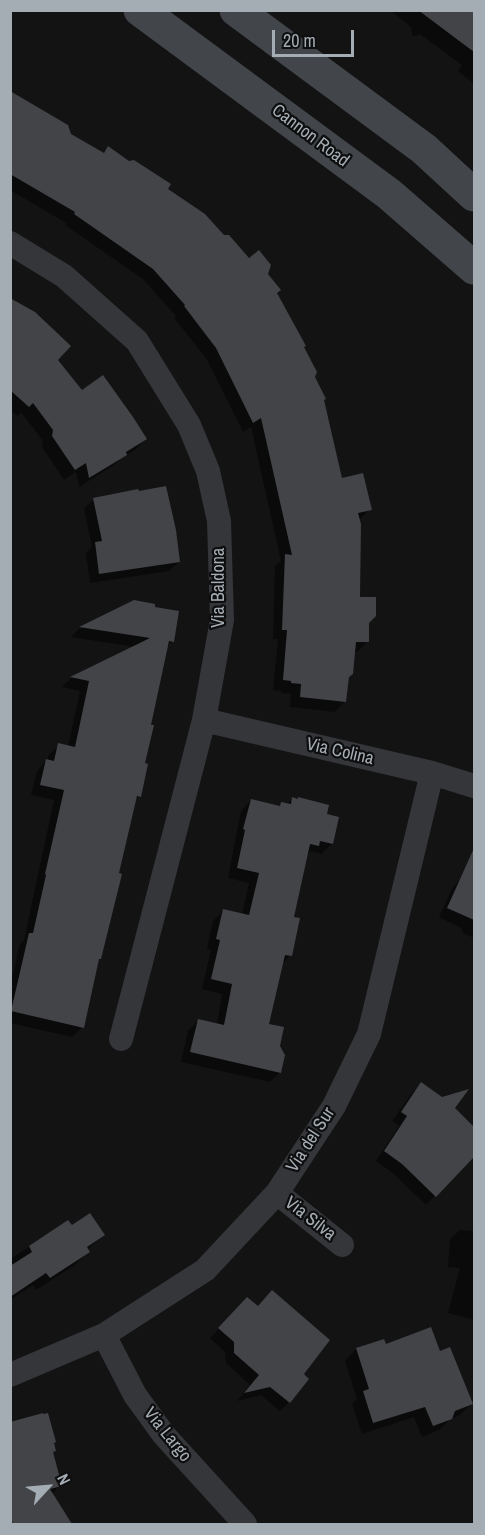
<!DOCTYPE html>
<html>
<head>
<meta charset="utf-8">
<style>
	body { margin:0 }
	#map { position:relative; width:485px; height:1535px; overflow:hidden; background:#131314; font-family:"Archivo Narrow",sans-serif }
	canvas { display:block }
	.frame { position:absolute; inset:0; border:12px solid #a5adb4; pointer-events:none }
	.north { position:absolute; left:18px; top:1457px; width:60px; height:60px; -webkit-text-stroke:4px #0e0e0f; paint-order:stroke; rotate:64deg; font-size:16px; font-weight:700; line-height:24px; text-align:center; color:#a5adb4 }
	.north::after { content:''; display:block; margin:auto; width:21px; height:27px; background:#a5adb4; clip-path:polygon(50% 0,100% 100%,50% 72%,0 100%) }
	.scale { position:absolute; left:272px; top:30px; width:82px; height:27px; box-sizing:border-box; border:3px solid #a5adb4; border-top:0; padding-left:8px; font-size:18px; line-height:21px; white-space:nowrap; color:#a5adb4; -webkit-text-stroke:4px #0e0e0f; paint-order:stroke }
</style>
</head>
<body>
<div id="map">
<canvas width="485" height="1535"></canvas>
<div class="frame"></div>
<div class="north">N</div>
<div class="scale">20 m</div>
</div>
<script>
const ctx = document.querySelector('canvas').getContext('2d');
ctx.lineJoin = 'round';
function fillPath(path, color) { ctx.fillStyle = color; ctx.fill(path, 'evenodd'); }
function stroke(path, color, width, dash) { ctx.strokeStyle = color; ctx.lineWidth = width; ctx.lineCap = dash ? 'butt' : 'round'; ctx.setLineDash(dash || []); ctx.stroke(path); }
function write(font, color, halo, rows, align = 'center') {
  ctx.font = font + ' "Archivo Narrow",sans-serif'; ctx.lineWidth = 4.5; ctx.setLineDash([]); ctx.textBaseline = 'middle'; ctx.strokeStyle = halo; ctx.fillStyle = color; for (const [text, x, y, turn = 0] of rows) {
    ctx.save(); ctx.translate(x, y); ctx.rotate((+turn || 0) * Math.PI / 180); ctx.textAlign = isNaN(turn) ? turn : align; if (halo) ctx.strokeText(text, 0, 0); ctx.fillText(text, 0, 0); ctx.restore();
  }
}
fillPath(new Path2D(`
	M390,10h84v74l-16,-13 4,-6 -42,-31 -7,3 -2,-10z
	M10,92l60,43 32,19 7,-6 57,41 101,86 35,73 20,52 18,80 30,29 -10,10 -2,79 10,24v19l-11,11h-3l-7,26 -2,23 -10,11 -45,-5 1,-13 -10,-1 1,-2 -9,-1 5,-51h-5l2,-73 6,-5 -30,-134 -8,5 -37,-74 -32,-40 2,-2 -33,-37 -78,-54 1,-2 -56,-33z
	M10,303l71,89 64,47 -10,11 -13,7 -8,8 -35,22 -3,-15 -12,8 -22,-33 1,-6 -22,-29 -3,4 -8,-6z
	M94,499l85,63 -10,9 -79,12 -4,-30 6,-6 -8,-38z
	M134,602l38,39 -6,7 -23,116 -4,32 -5,5 -34,158 -3,3 -15,65 -10,10 -62,-14v-38l10,-41 4,-4 30,-140 -23,-5 6,-24 10,-11 2,-5 10,-10 9,2 12,-56 -18,-4 9,-9 64,-31 -64,-10 9,-9z
	M292,799l33,16 7,29 -11,10 -9,-3 -6,4 -14,63 -2,38 -9,9 -14,60 12,21 1,26 -10,10 -89,-20 7,-31 10,-10 19,4 5,-31 -20,-5 9,-39 -4,-1 6,-28 10,-10 19,4 7,-32 -21,-5 13,-67 10,-11 27,7 4,-4 5,1z
	M474,869v69l-11,-5 -2,-5 -22,-11 14,-30 9,-10 11,-6z
	M421,1084l21,15 32,30v26l-48,50 -33,-32 -17,-12 23,-35 -7,-5 20,-28z
	M68,1222l4,5 31,8 -16,15 1,2 -13,13 -39,25 -3,-5 -23,15v-41z
	M460,1230l14,1v89l-26,-7 12,-45 -12,-1 2,-28z
	M238,1308h19l45,66 -13,28 -9,9 -19,-16 -24,6 13,-16 -24,-22 -1,-11 -15,-14z
	M383,1341l2,5 54,7 32,51 -11,11 -10,4 -11,11 -17,7 -8,-20 -52,17 -10,-30 5,-5 -12,-38 11,-12z
	M10,1423l42,21 -1,9 9,32 -8,9 -5,16 -37,8z`), '#0007');
fillPath(new Path2D(`
	M418,10h56v42z
	M10,91l58,34 3,9 33,19 4,-7 21,15 5,-1 37,24 -3,5 37,25 19,21h5l20,23 10,-8 12,15 -3,9 13,16 -4,3 29,53 -2,1 13,25 -2,5 11,22 -2,1 18,78 21,-5 9,37 -14,3 3,11 -1,73h16v19l-7,7v19h-13l-3,32 -4,3 -3,25 -46,-5 1,-13 -10,-1v-2l-8,-1 4,-50h-5l3,-76 7,1 -31,-137 -8,5 -37,-75 -32,-42 1,-1 -32,-36 -79,-55 1,-2 -65,-38z
	M10,298l25,14 36,34 -13,14 24,30 21,-15 30,42 14,22 -21,13 1,3 -38,23 -3,-15 -11,7 -23,-34 1,-6 -20,-27 -4,4 -19,-17z
	M166,486l10,44 4,32 -81,12 -4,-32 7,-1 -9,-43 45,-9 1,2z
	M134,600l21,4v3l24,4 -5,31 -5,-1 -18,84h3l-9,38 3,1 -7,33 -4,-1 -18,77 3,1 -21,85h-2l-15,69 -73,-17 18,-78h4l13,-58 -1,-1 19,-84 -24,-5 6,-26 8,2 4,-18 17,4 14,-66 -19,-4 80,-39 -71,-11z
	M292,797l6,2v-2l31,8 -2,9 12,3 -6,27 -13,-3 -1,5 -9,-2 -16,73 6,1 -8,38 -7,-1 -16,69 15,3 -4,19 5,9 -4,18 -91,-21 8,-33 26,6 8,-41 -21,-5 9,-39 -4,-1 7,-30 26,6 10,-42 -22,-5 8,-38 -2,-1 8,-30 29,7 1,-4 10,2z
	M474,848v72l-27,-12z
	M421,1082l21,15 27,-8 -14,19 19,19v30l-38,40 -34,-33 -18,-13 23,-35 -6,-4z
	M90,1213l15,22 -18,12 3,5 -40,26 -4,-5 -36,24v-31l22,-14 -3,-6 39,-26 4,5z
	M272,1290l58,50 -26,34 5,5 -19,24 -20,-16 -26,6 15,-18 -25,-22v-11l-16,-14 29,-31 11,9z
	M431,1327l9,24 10,-4 23,57 -18,7 -3,8 -19,7 -8,-19 -52,16 -10,-32 6,-2 -13,-41 28,-9 2,5z
	M43,1413v1l5,-1 8,29 -2,1 2,8 -3,1 9,34 -12,3 22,35h-59l-3,-10v-92z`), '#424447');
stroke(new Path2D(`
	M10,243l54,33 73,65 52,84 19,46 11,50 3,99 -18,100 -83,319
	M204,720l228,53 42,13
	M277,1193l65,52
	M104,1335l31,60 29,40 81,89
	M10,1375l94,-40 101,-65 72,-77 57,-87 35,-72 63,-261`), '#343639', 24);
stroke(new Path2D(`
	M140,10l249,184 85,74
	M236,10l188,139 50,46`), '#424549', 33);
write('18px', '#a5adb4', '#0e0e0f', [
	["Cannon Road",310,136,37],
	["Via Baldona",219,588,-90],
	["Via Colina",340,752,13],
	["Via del Sur",311,1140,-57],
	["Via Silva",310,1219,38],
	["Via Largo",167,1435,51]
]);
</script>
</body>
</html>
